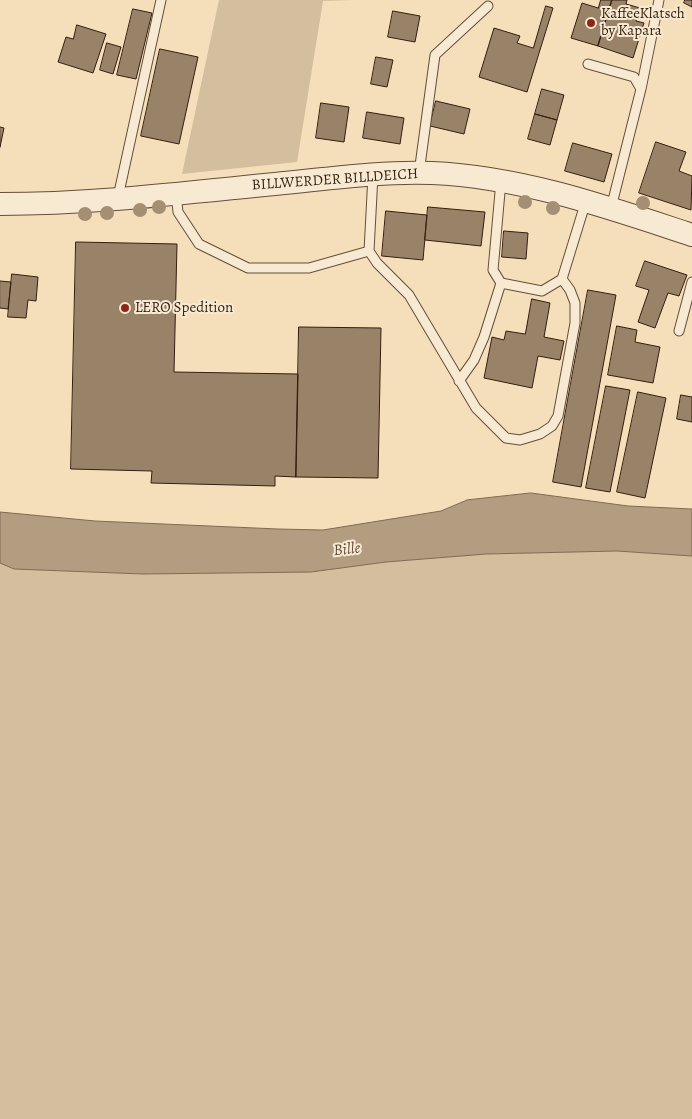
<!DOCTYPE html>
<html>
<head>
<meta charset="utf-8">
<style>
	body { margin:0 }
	canvas { display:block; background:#f4dfba }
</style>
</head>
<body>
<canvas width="692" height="1119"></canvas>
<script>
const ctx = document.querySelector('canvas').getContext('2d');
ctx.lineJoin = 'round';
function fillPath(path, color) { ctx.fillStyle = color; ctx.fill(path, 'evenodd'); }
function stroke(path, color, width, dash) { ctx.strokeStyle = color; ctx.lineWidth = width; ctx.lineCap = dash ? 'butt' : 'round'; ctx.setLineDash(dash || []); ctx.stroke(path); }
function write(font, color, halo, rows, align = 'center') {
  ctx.font = font + ' Alegreya,serif'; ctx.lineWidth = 4; ctx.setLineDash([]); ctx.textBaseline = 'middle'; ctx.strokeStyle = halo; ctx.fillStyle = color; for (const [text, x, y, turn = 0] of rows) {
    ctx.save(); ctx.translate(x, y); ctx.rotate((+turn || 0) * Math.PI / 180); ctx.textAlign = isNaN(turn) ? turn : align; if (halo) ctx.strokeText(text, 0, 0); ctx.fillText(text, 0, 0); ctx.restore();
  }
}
fillPath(new Path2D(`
	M219,0h134l-30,1 -26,161 -115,12z
	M617,551l75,5v563h-692v-556l15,6 128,5 168,-2 75,-10 100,-8z`), '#d3be9d');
const water = new Path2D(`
	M531,493l97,13 64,3v47l-75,-5 -131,3 -100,8 -75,10 -168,2 -129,-5 -14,-6v-51l95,9 183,8 45,1 118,-19 26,-11z`);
fillPath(water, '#b39d80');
stroke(water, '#806a53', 1);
const building = new Path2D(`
	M601,0h11l-14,46 -27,-8 11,-35 16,5z
	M612,0h15l-1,4 14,4 -4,13 8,2 -11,35 -35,-12z
	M685,0h7v7l-8,-4z
	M546,6l7,2 -26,84 -48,-15 15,-49 26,8 -3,7 16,5z
	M133,9l19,4 -16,66 -19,-4z
	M393,11l27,5 -5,26 -27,-5z
	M77,25l29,9 -13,39 -35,-11 8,-25 7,2z
	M107,43l14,4 -8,27 -13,-4z
	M160,49l38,8 -19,87 -38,-8z
	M376,57l17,3 -6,27 -16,-3z
	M542,89l22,6 -7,25 -22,-6z
	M436,101l34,8 -6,25 -34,-8z
	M321,103l28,4 -5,35 -28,-4z
	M367,112l37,6 -4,26 -37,-6z
	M535,114l22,6 -7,25 -22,-6z
	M0,127l4,1 -4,19z
	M656,142l30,10 -7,19 13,5 -1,34 -52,-17z
	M573,143l39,11 -8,28 -39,-11z
	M428,207l57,5 -4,34 -56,-6z
	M386,211l41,4 -4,45 -41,-4z
	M504,231l24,2 -2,26 -24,-2z
	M76,242l101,2 -3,128 124,2 -2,103 -21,-1v10l-124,-3 1,-12 -81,-2z
	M645,261l42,14 -8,21 -11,-3 -13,35 -17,-6 11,-32 -13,-4z
	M12,274l26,3 -2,24 -8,-1 -2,18 -18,-1z
	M0,281l11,1 -3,27 -8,-1z
	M588,290l28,5 -35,192 -28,-5z
	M532,299l18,4 -6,34 20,4 -4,19 -22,-4 -6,32 -48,-10 8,-41 12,3 2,-9 19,3z
	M617,326l20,4 -2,12 25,5 -7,36 -45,-8z
	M299,327l82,1 -3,150 -82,-1z
	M606,386l24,4 -20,102 -24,-4z
	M638,392l28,6 -21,100 -28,-6z
	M681,395l11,2v25l-15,-3z`);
fillPath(building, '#988268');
stroke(building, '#341e10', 1);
const service = new Path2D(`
	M588,64l46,13 7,12 -30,119
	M641,89l18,-89
	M419,173l16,-118 53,-49
	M373,175l-4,76 8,12 32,32 67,113 30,30 14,2 20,-6 12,-8 6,-10 17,-93v-20l-5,-13 -8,-11
	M501,181l-8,89 8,13 41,8 20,-12 24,-78
	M176,194l2,18 21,32 49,24h61l60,-17
	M118,197l43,-197
	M679,331l13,-49
	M459,381l15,-21 10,-23 17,-54`);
const tertiary = new Path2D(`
	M0,204c92,0 183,-11 275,-20 52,-5 105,-13 157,-11 90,4 175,34 260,62`);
stroke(service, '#644e3a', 11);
stroke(tertiary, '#644e3a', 24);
stroke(service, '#f8ead2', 9);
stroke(tertiary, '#f8ead2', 22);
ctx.fillStyle = '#a58f74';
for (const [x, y] of [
	[525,202],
	[643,203],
	[159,207],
	[553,208],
	[140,210],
	[107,213],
	[85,214]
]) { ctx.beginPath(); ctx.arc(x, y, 7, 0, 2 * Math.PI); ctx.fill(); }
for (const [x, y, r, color] of [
	[591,23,5,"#8f2418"],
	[125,308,5,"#8f2418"]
]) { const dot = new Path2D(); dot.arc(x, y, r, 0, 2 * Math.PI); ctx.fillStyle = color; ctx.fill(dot); stroke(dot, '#f8ead2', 2); }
write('15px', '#341e10', '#f8ead2', [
	["KaffeeKlatsch",601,14],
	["by Kapara",601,31],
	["LERO Spedition",135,308]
], 'left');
write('15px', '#341e10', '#f8ead2', [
	["BILLWERDER BILLDEICH",335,180,-4]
]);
write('italic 16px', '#604a37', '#f8ead2', [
	["Bille",347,550,-6]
]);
</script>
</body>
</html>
